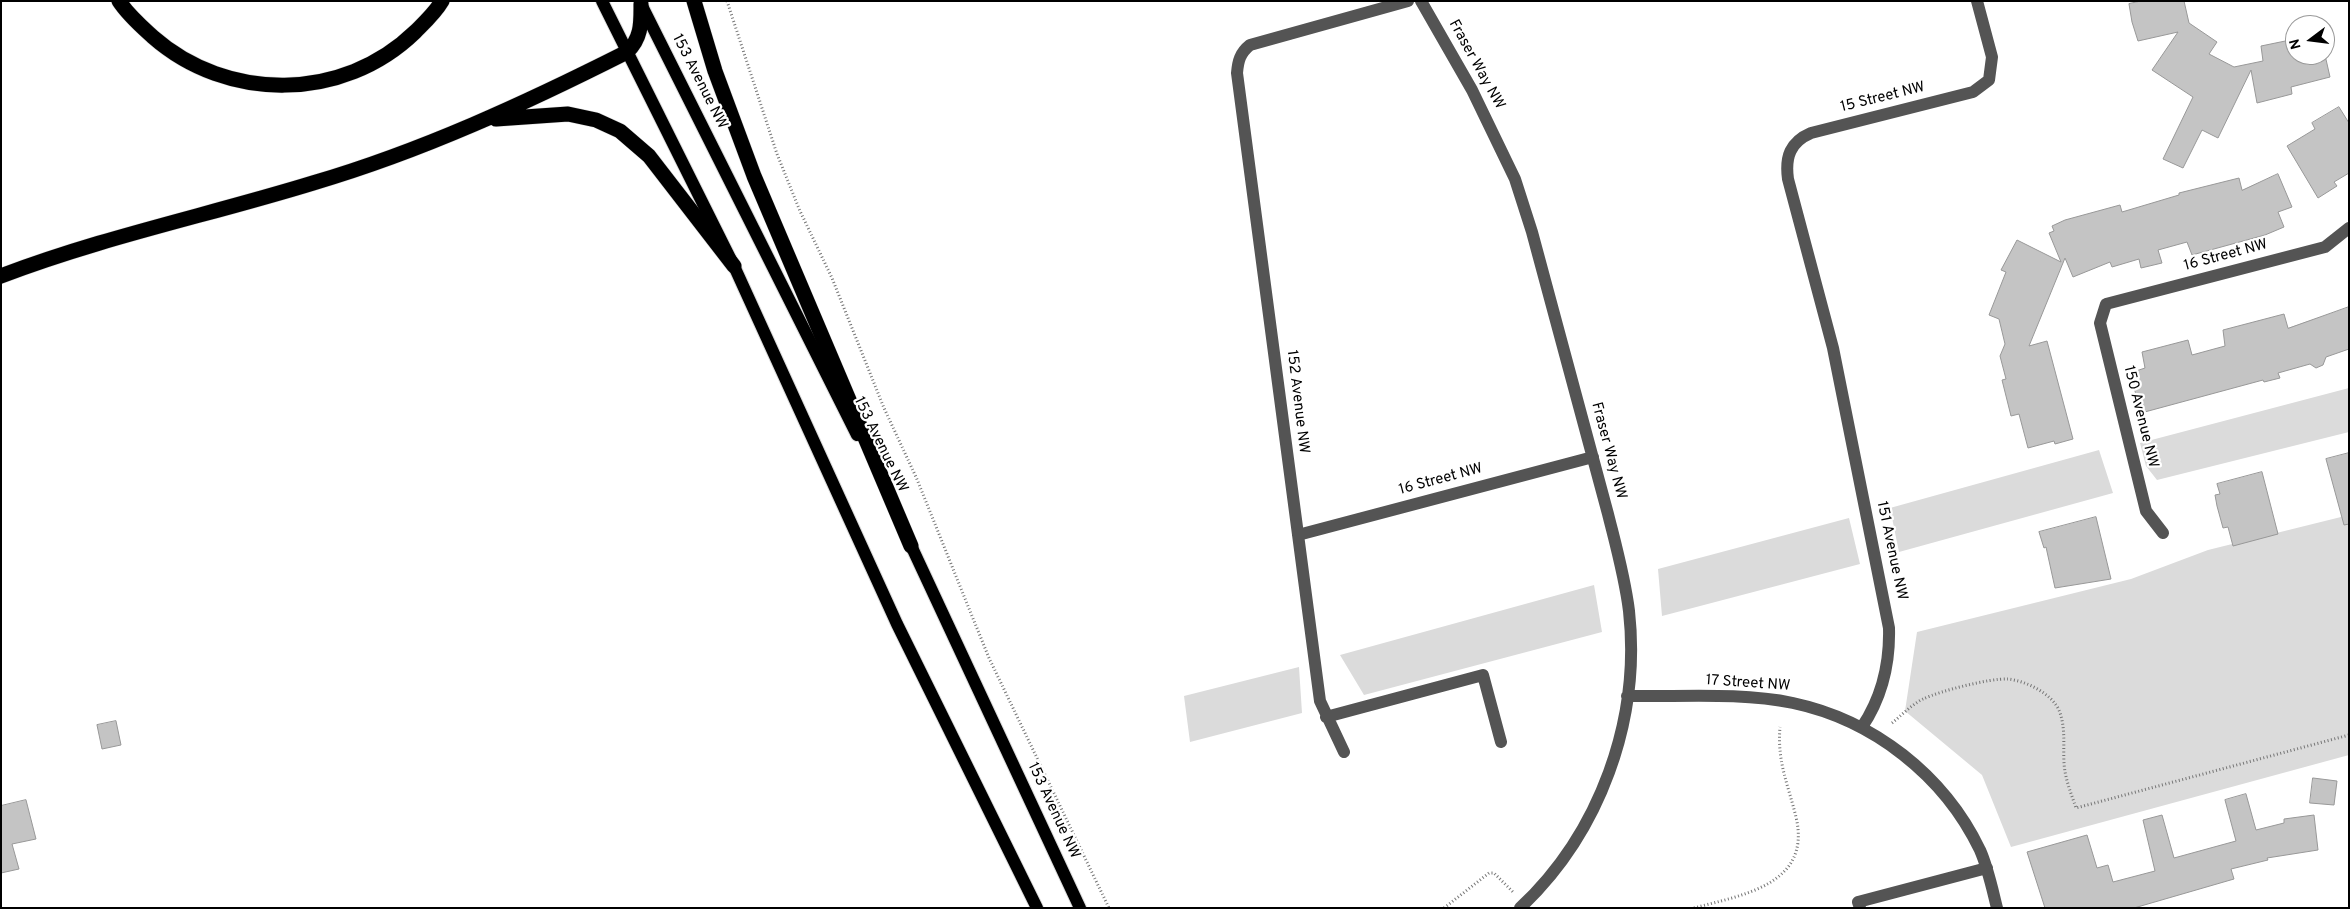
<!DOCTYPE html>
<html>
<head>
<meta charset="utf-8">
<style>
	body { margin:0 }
	#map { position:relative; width:2350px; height:909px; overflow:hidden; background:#fff; font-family:Overpass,sans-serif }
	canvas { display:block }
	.frame { position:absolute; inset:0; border:2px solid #000; pointer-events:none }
	.north { position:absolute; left:2285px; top:15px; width:50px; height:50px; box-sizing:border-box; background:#fff; border:1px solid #999; border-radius:50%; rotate:255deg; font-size:14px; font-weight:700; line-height:20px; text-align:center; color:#000 }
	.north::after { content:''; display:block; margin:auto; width:18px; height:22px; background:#000; clip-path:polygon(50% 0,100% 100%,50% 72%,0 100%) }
</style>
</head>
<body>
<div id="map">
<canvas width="2350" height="909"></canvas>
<div class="frame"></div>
<div class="north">N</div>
</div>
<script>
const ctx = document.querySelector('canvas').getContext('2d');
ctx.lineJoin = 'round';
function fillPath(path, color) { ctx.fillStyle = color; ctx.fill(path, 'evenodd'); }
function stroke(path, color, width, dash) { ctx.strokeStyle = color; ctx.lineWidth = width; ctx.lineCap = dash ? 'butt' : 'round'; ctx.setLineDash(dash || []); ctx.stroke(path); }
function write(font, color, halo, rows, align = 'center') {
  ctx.font = font + ' Overpass,sans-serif'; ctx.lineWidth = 4.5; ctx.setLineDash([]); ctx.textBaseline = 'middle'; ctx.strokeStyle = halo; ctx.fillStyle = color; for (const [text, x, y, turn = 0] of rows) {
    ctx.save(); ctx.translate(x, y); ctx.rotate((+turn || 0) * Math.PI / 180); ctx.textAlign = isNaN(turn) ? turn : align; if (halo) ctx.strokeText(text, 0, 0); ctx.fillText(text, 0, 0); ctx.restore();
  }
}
fillPath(new Path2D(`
	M2349,388v44l-192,48 -11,-14 -6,-23z
	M2099,450l14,43 -214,59 -9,-44z
	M2349,515v240l-338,92 -29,-72 -77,-64 12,-79 214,-53 77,-29z
	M1849,518l11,46 -198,52 -4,-47z
	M1594,585l8,47 -238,63 -24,-40z
	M1299,667l3,46 -112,29 -6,-46z`), '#dbdbdb');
const building = new Path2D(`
	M2141,1h43l5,22 28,19 -8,12 25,13 29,-6 -2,-15 34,-7v16h30l5,22 -39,10 1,7 -35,9 -6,-33 -33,68 -16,-8 -19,38 -20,-9 30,-62 -41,-27 26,-38 -40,9 -6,-19 -3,-18z
	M2339,107l10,16v50l-15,9 3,4 -19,12 -31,-52 28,-17 -3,-6z
	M2278,174l14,33 -14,5 6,15 -19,8 -73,20 -5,-13 -29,8 4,13 -21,5 -2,-9 -27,8 -2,-5 -37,15 -8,-19 -36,88 18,-5 26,98 -18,5 -1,-3 -26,7 -9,-34 -8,2 -9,-36 4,-1 -6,-23 5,-12 -6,-25 -10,-4 17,-43 -5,-2 16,-30 44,22 -12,-29 5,-2 -2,-5 13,-6 55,-15 2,7 57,-17v-2l60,-15 3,12z
	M2349,307v42l-23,8 -3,8 -7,3 -6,-4 -32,9 2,5 -16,4 -1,-2 -122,33 -11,-40 15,-5 -3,-16 46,-12 4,15 33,-9 -2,-16 61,-16 4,14z
	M2349,453v71l-5,1 -18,-66z
	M2262,472l16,62 -45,12 -5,-19 -5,1 -6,-22 -2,-11 5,-1 -3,-10z
	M2096,517l15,62 -56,9 -9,-41 -2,1 -5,-16z
	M116,721l5,24 -19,4 -5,-24z
	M2313,778l24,3 -3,24 -24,-2z
	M2246,794l10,36 28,-7v-4l30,-4 4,35 -51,8 1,2 -37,9 3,10 -100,29h-89l-18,-56 60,-17 10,33 11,-3 5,17 42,-11 -12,-51 19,-5 12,43 62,-17 -11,-41z
	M26,800l10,39 -24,5 7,25 -18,4v-67z`);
fillPath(building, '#c4c4c4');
stroke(building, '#989898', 1);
const major = new Path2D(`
	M602,1l132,265 163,358 140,284
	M641,4l216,431
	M908,539l172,369`);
const highway = new Path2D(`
	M119,1c9,14 22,25 34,36 74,65 190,65 262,-5 10,-10 20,-19 27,-31
	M694,1l21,70 39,105 157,370
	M496,119l72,-5 28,6 24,11 29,25 85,110
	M1,276c102,-39 208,-61 312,-93 109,-32 213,-80 314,-131 15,-14 14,-30 14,-48`);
stroke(major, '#dbdbdb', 14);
stroke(highway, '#dbdbdb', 16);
stroke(new Path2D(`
	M727,1l50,153 23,57 32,67 52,130 32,69 73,181 120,250
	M1892,723c10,-8 19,-18 31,-24 17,-8 67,-21 85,-20 18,2 43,14 51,31 7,18 4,35 5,53 1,16 7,30 12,45l273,-73
	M1444,908l45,-35h5l19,19
	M1694,908c48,-13 118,-23 102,-91 -8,-33 -19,-55 -16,-90`), '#767676', 3, [1, 2.5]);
stroke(new Path2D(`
	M1421,1l51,89 43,89 17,53 76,282c8,32 17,64 21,97 12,109 -29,222 -109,297
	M2163,533l-17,-22 -46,-188 6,-19 219,-57 24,-19
	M1298,535l295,-78
	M1627,696c54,1 113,-4 166,7 80,17 151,72 187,147 8,18 12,38 17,58
	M1326,717l157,-42 18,67
	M1862,727c20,-30 28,-62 27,-99l-56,-280 -45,-169c-3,-22 2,-37 23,-46l162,-41 16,-12 3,-23 -15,-56
	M1344,752l-24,-51 -83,-628c1,-12 3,-20 13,-28l158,-44
	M1860,908l-2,-6 129,-34`), '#545454', 12);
stroke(major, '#000', 12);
stroke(highway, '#000', 15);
write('15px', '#000', '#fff', [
	["Fraser Way NW",1476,65,61],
	["153 Avenue NW",699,82,63],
	["15 Street NW",1883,98,-14],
	["16 Street NW",2226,256,-15],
	["152 Avenue NW",1297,402,83],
	["150 Avenue NW",2140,417,76],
	["153 Avenue NW",880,445,64],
	["Fraser Way NW",1608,451,75],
	["16 Street NW",1441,480,-15],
	["151 Avenue NW",1891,551,78],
	["17 Street NW",1748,684,4],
	["153 Avenue NW",1053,811,65]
]);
</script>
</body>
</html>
